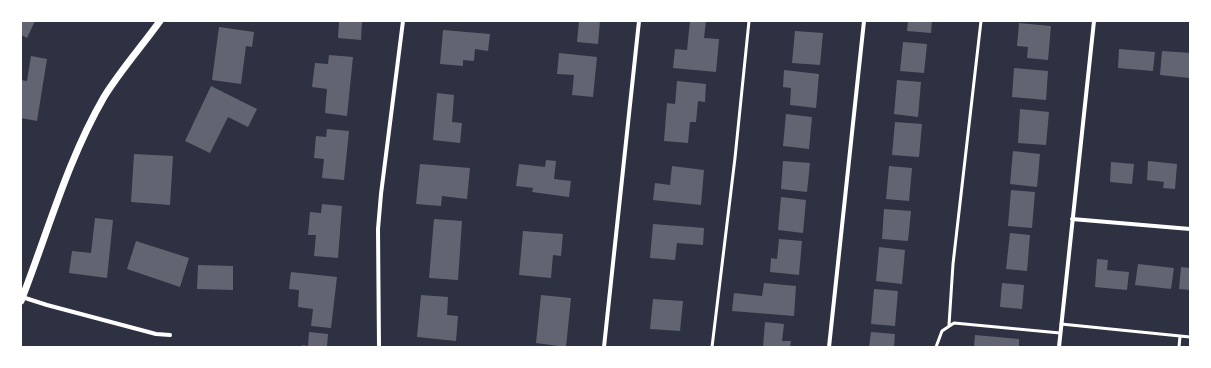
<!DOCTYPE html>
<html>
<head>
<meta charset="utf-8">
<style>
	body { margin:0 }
	#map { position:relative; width:1211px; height:368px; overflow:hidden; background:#2d3142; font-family:Roboto,sans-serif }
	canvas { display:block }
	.frame { position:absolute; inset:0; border:22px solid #fff; pointer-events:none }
</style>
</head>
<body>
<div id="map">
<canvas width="1211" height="368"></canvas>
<div class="frame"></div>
</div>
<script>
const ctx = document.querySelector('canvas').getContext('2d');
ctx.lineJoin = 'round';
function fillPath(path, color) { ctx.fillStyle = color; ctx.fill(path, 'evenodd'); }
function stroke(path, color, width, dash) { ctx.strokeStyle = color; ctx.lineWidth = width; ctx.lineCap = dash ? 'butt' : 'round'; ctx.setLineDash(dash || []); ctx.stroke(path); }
fillPath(new Path2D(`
	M21,21h14l-8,17 -6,-3z
	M339,21h23l-1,19 -23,-2z
	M579,21h21l-2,23 -21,-2z
	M690,21h16l-2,17 15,1 -3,33 -43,-4 2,-19 12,1z
	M908,21h24l-1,12 -24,-2z
	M1019,23l32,3 -3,34 -21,-2 1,-11 -11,-1z
	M219,27l35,5 -2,15 -6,-1 -5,38 -29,-4z
	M443,30l47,4 -2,17 -13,-2 -1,12 -11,-1v6l-23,-2z
	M795,31l28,2 -3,32 -28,-2z
	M903,42l24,2 -3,29 -24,-2z
	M1119,49l36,3 -2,19 -35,-3z
	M1162,51l28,2 -1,25 -29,-3z
	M559,53l38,4 -4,40 -21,-2 2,-20 -17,-1z
	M329,55l24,2 -6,59 -22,-3 2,-24 -15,-2 3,-24 13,1z
	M31,56l16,3 -10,62 -16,-3v-38l6,1z
	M1014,68l34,3 -2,29 -34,-3z
	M784,70l35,4 -3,34 -26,-3 1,-17 -8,-1z
	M897,80l24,2 -3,35 -24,-3z
	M677,81l29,3 -1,18 -7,-1 -2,21h-6l-2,21 -24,-2 3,-38 8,1z
	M211,86l46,23 -9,18 -20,-10 -18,36 -25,-12z
	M437,93l17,2 -2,27 10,1 -2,20 -27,-3z
	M1020,109l29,3 -3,33 -28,-2z
	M786,114l26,3 -3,32 -26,-3z
	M895,122l27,2 -3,33 -27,-2z
	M327,129l22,2 -5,49 -22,-2 2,-19 -10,-1 2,-22 10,1z
	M1013,151l27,3 -3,33 -27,-3z
	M134,154l39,2 -3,49 -39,-3z
	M546,160l10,1 -2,18 17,2 -2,16 -37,-5 1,-4 -17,-2 3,-22 26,3z
	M783,161l27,2 -3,29 -26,-3z
	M1148,161l29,3 -2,25 -12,-1 1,-6 -17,-2z
	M1111,162l23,2 -2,20 -22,-2z
	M420,164l50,4 -3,31 -25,-3 -1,10 -25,-2z
	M672,166l32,4 -3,35 -48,-5 2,-17 15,2z
	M889,166l23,2 -3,33 -23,-2z
	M1011,190l24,2 -3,36 -24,-2z
	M781,197l25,3 -3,33 -25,-3z
	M322,204l20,2 -4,52 -24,-2 2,-21h-8l2,-23 11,1z
	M884,209l27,2 -3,30 -26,-2z
	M95,218l18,2 -6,58 -38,-5 3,-22 19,2z
	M434,219l28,2 -4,59 -29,-2z
	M653,224l51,4 -1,17 -26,-2 -2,17 -25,-2z
	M523,231l40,3 -2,22 -8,-1 -2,23 -32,-3z
	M1010,233l20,2 -3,36 -21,-2z
	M779,239l23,2 -3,34 -29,-3 1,-14 6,1z
	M136,241l53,17 -9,29 -53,-18z
	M879,247l26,3 -3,34 -26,-3z
	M1097,259l11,1 -1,10 22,2 -2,18 -32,-3z
	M1138,264l36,4 -3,21 -36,-4z
	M198,265l35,1v24l-36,-1z
	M1181,267l9,1v22l-11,-1z
	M291,272l46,5 -6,51 -20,-2 2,-17 -15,-2 1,-17 -10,-1z
	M764,283l32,3 -2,30 -62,-5 2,-18 28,3z
	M1002,283l22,2 -2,24 -22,-2z
	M874,289l24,2 -3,35 -24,-2z
	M421,295l27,2 -1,18 11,1 -2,25 -39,-4z
	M541,295l30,3 -5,49 -30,-4z
	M653,299l30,2 -3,30 -30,-2z
	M765,322l19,2 -2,17h9l-1,6h-27z
	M309,332l19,2 -1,13h-25v-2l6,1z
	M871,332l24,2 -1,13h-25z
	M975,335l44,4v8h-45z`), '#626471');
stroke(new Path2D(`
	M1061,324l129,13
	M949,325l4,-61 28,-243
	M712,347l23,-189 14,-137
	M936,347l6,-16 12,-8 106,10
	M1179,347l1,-11`), '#fff', 3);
stroke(new Path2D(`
	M1072,219l118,10
	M22,297l25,8 109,29 14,1
	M379,347l-1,-118 3,-35 22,-173
	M604,347l35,-326
	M829,347l35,-326
	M1059,347l35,-326`), '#fff', 4);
stroke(new Path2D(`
	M21,301c27,-69 46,-140 83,-204 16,-26 38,-51 56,-76`), '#fff', 7);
</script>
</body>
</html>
